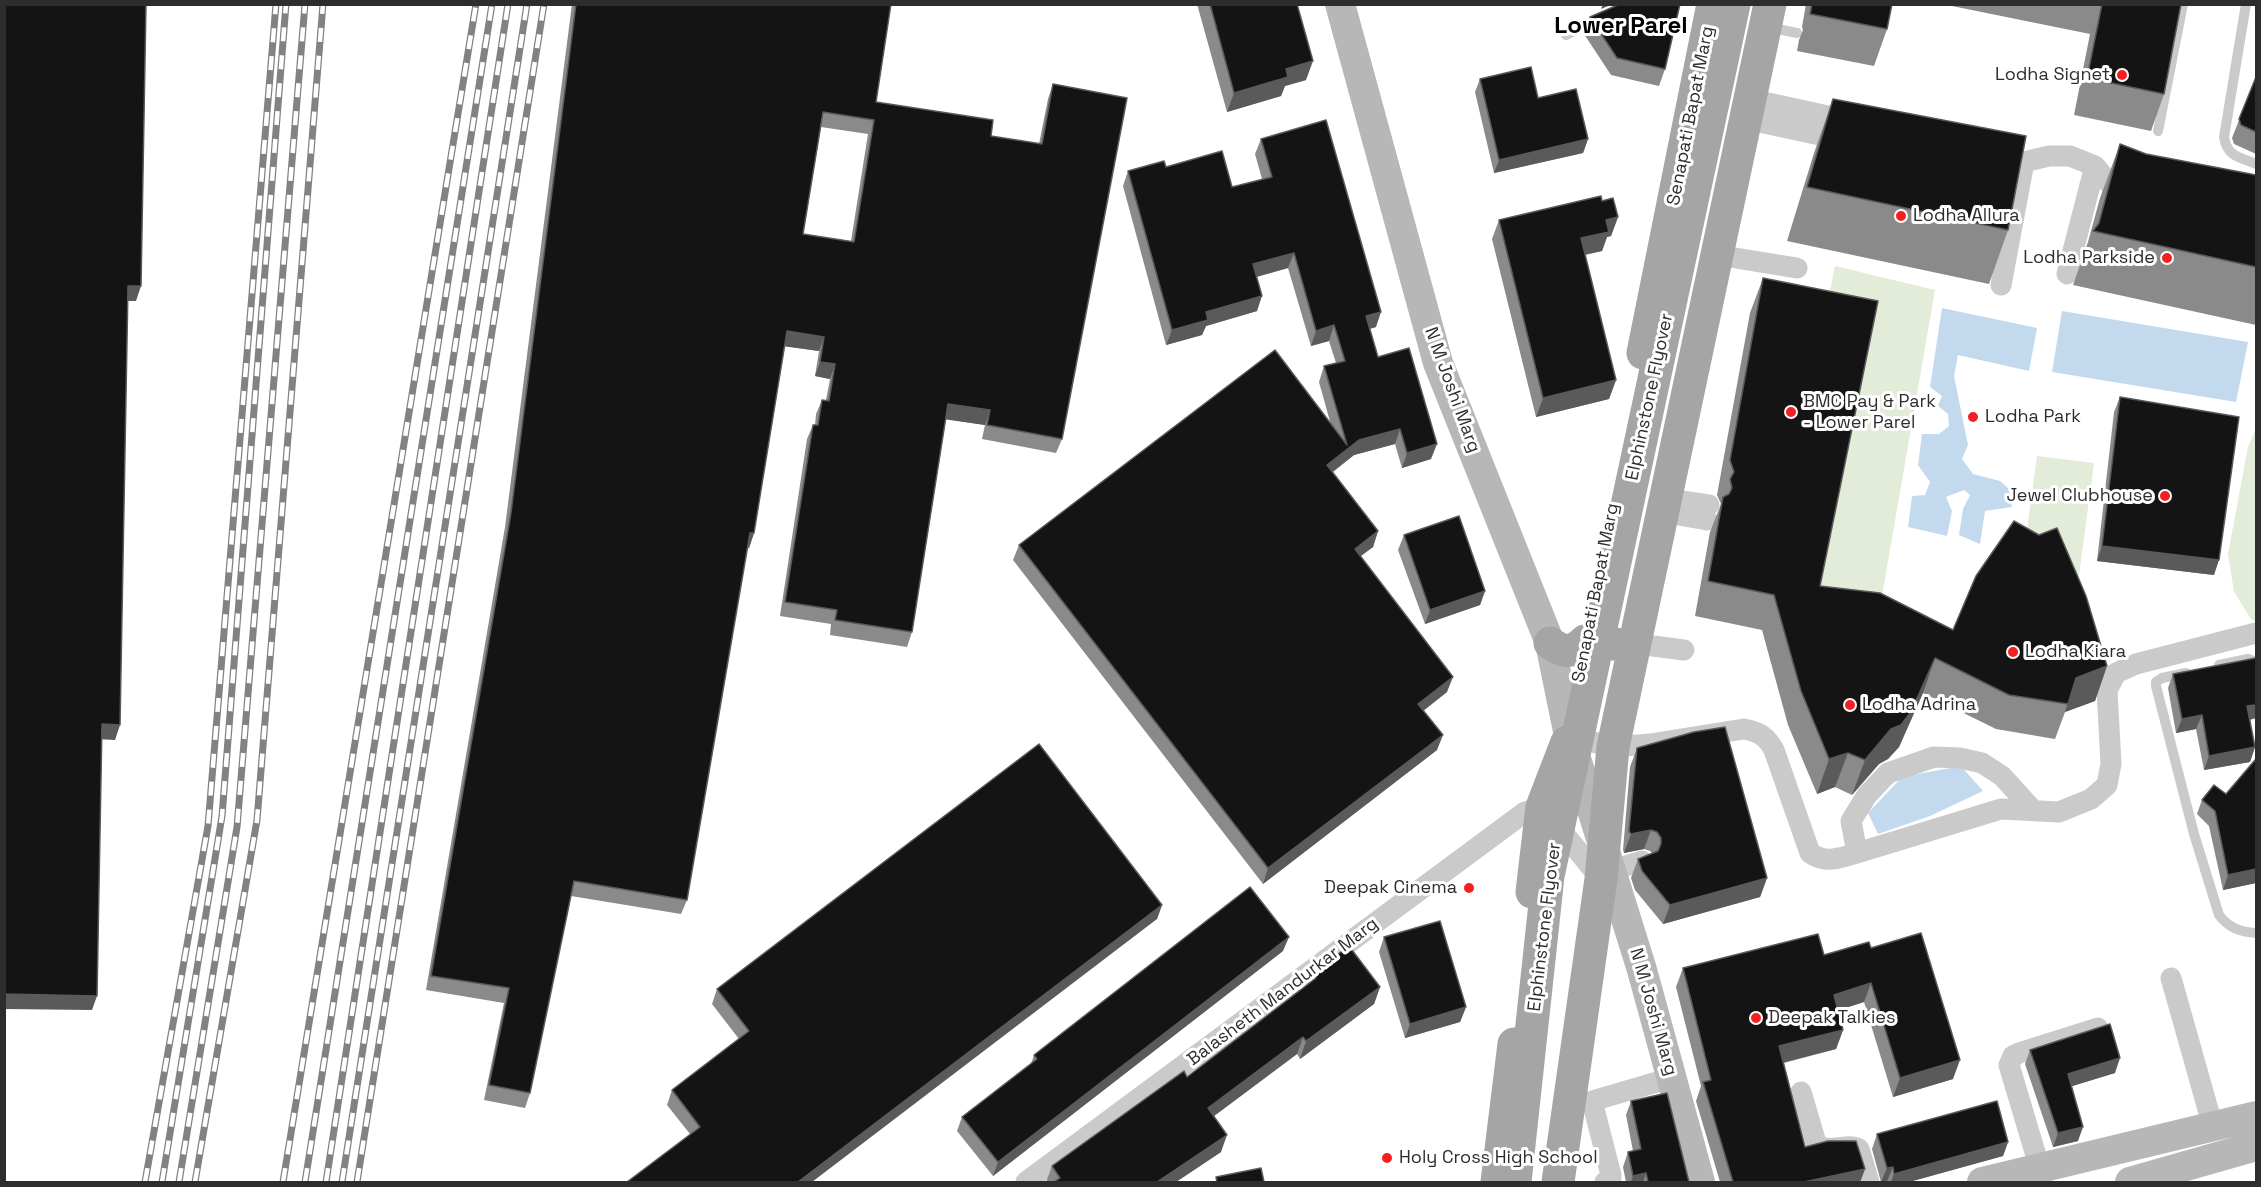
<!DOCTYPE html>
<html>
<head>
<meta charset="utf-8">
<style>
	body { margin:0 }
	#map { position:relative; width:2261px; height:1187px; overflow:hidden; background:#fff; font-family:"Space Grotesk",sans-serif }
	canvas { display:block }
	.frame { position:absolute; inset:0; border:6px solid #2d2d2d; pointer-events:none }
</style>
</head>
<body>
<div id="map">
<canvas width="2261" height="1187"></canvas>
<div class="frame"></div>
</div>
<script>
const ctx = document.querySelector('canvas').getContext('2d');
ctx.lineJoin = 'round';
function fillPath(path, color) { ctx.fillStyle = color; ctx.fill(path, 'evenodd'); }
function stroke(path, color, width, dash) { ctx.strokeStyle = color; ctx.lineWidth = width; ctx.lineCap = dash ? 'butt' : 'round'; ctx.setLineDash(dash || []); ctx.stroke(path); }
function write(font, color, halo, rows, align = 'center') {
  ctx.font = font + ' "Space Grotesk",sans-serif'; ctx.lineWidth = 6; ctx.setLineDash([]); ctx.textBaseline = 'middle'; ctx.strokeStyle = halo; ctx.fillStyle = color; for (const [text, x, y, turn = 0] of rows) {
    ctx.save(); ctx.translate(x, y); ctx.rotate((+turn || 0) * Math.PI / 180); ctx.textAlign = isNaN(turn) ? turn : align; if (halo) ctx.strokeText(text, 0, 0); ctx.fillText(text, 0, 0); ctx.restore();
  }
}
fillPath(new Path2D(`
	M1835,266l100,24 -57,329 -111,-14z
	M2256,428v193l-5,-2 -17,-27 -6,-38 20,-107z
	M2037,456l57,7 -15,112 -57,-7z`), '#e2ecd9');
fillPath(new Path2D(`
	M1942,308l95,20 -8,43 -71,-16 -4,21 14,69 -6,14 11,15 27,7 9,8 3,18 -27,4 -5,33 -21,-9 4,-26 7,-14 -6,-5 -18,7 6,14 -5,25 -39,-9 4,-31 13,-1 5,-13 -12,-17 4,-31h17l10,-8 -1,-12 -10,-8 4,-10 -12,-9z
	M2062,311l186,31 -12,60 -184,-30z
	M1961,766l22,25 -53,25 -52,18 -10,-21 34,-36z`), '#c3daee');
stroke(new Path2D(`
	M2246,4l-22,133c3,20 16,20 32,27
	M1768,27l29,6
	M1566,35l35,-18
	M2158,131l25,-127
	M2219,665l29,-6 6,2 2,6
	M2186,673l-24,5 -6,4v4l38,148 25,81c10,13 21,17 37,18`), '#cacaca', 10);
stroke(new Path2D(`
	M1750,99l105,23
	M1746,119l101,22
	M1994,162l13,4 42,-10h21l25,10 20,24 14,6
	M1717,255l80,13
	M2067,274l28,-108
	M2001,285l23,-123
	M1668,499l41,6
	M1662,512l45,8
	M1634,646l11,-1 39,5
	M1569,736l44,11 37,-3 94,-15c16,3 23,8 30,21l36,103c15,11 31,5 47,0
	M2032,809l-30,-33 -20,-13 -22,-5 -26,-1 -46,16 -21,22 -16,26 6,32 144,-44 58,3 32,-13 16,-14 4,-21 -4,-74 9,-17 20,-9 120,-31
	M1612,870l30,-9
	M2171,978l42,149
	M1801,1092l15,51c11,12 30,-1 43,6l10,33
	M2040,1169l-31,-104 4,-9 6,-3 79,-25
	M1026,1182l499,-370 17,-5 59,72
	M1605,1182l6,-3v-4l-19,-74 65,-19`), '#cacaca', 21);
stroke(new Path2D(`
	M1340,4l98,359 112,280 19,93 73,234 58,212
	M1982,1182l274,-66
	M2130,1182l126,-36`), '#b7b7b7', 30);
stroke(new Path2D(`
	M1643,353l70,-349
	M1550,643c15,11 22,10 35,-2l38,4
	M1532,892l10,-85 25,-65
	M1497,1182l17,-138
	M1558,1182l43,-303 12,-132 157,-743`), '#a5a5a5', 33);
const rail = new Path2D(`
	M145,1182l63,-356 68,-822
	M162,1182l60,-366 64,-812
	M179,1182l58,-355 68,-823
	M195,1182l62,-362 66,-816
	M283,1182l193,-1178
	M305,1182l187,-1178
	M326,1182l182,-1178
	M342,1182l185,-1178
	M357,1182l187,-1178`);
stroke(rail, '#828282', 7);
stroke(rail, '#fff', 4.5, [14]);
stroke(new Path2D(`
	M1515,1182l33,-306 186,-872`), '#a5a5a5', 33);
fillPath(new Path2D(`
	M572,4h319l-15,98 115,34 48,8 9,-45 5,-15 9,355 -6,14 -74,-14 3,-14 -39,-6 -34,213 -5,15 -77,-12 1,-11 -51,-8 27,-177 6,-14h2l1,-11 6,-14h4l4,-21 -15,-3 4,-25 -34,-5 -31,187 -5,15h-2l-60,352 -6,14 -110,-18 -41,197 -5,15 -41,-8 20,-97 -78,-13 79,-463zM821,127l47,7 -17,107 -48,-7z
	M1197,4h100l9,76 -21,6 -4,10 -54,16z
	M1806,4h86l-5,25 -13,37 -77,-15 2,-11 4,-10 -1,-3z
	M1942,4h239l-17,90 -13,37 -77,-16 16,-81z
	M1590,17l75,52 -6,17 -48,-11 -27,-41z
	M2256,77v77l-22,-10 -2,-6z
	M1480,79l58,19 50,41 -5,14 -89,20 -19,-81z
	M1833,99l175,131 -19,54 -202,-43 27,-88z
	M1261,139l115,188 -6,2 8,28 53,102 -29,9 -7,-24 -41,11 -21,17 45,59 -5,16 -13,9 87,136 -23,18 13,40 -174,134 -250,-324 6,-15 312,-120 -12,-43 5,-16 12,-3 -7,-22 -18,5 -23,-78 -31,9v34l-51,15 -4,9 -36,10 -43,-159 5,-15 38,-4 66,20 30,-8 -7,-25z
	M2120,144l26,10 110,21v150l-183,-40 15,-43 12,-44z
	M1618,217l-7,19 -4,1 -5,14 -17,4 31,125 -7,19 -73,18 -44,-178 7,-19z
	M1763,278l57,308 133,44 154,36 -12,35 -30,11 -10,27 -59,-10 -73,-36 -24,54 -11,12 -9,5 -27,31 -17,-8 -18,7 -29,-69 -26,-95 -67,-14 15,-84 11,-28 -4,-9 33,-182z
	M2120,397l94,178 -117,-14 17,-149z
	M1404,535l81,56 -5,14 -55,19 -27,-74z
	M2173,674l83,44 -6,2 5,27 -5,15 -46,8 -8,-41 -20,4 -8,-45z
	M1637,748l130,130 -7,19 -97,27 -28,-34 -4,-12 7,-19 14,-6 -2,-2 -6,-2 -20,4 -1,-3 7,-83z
	M2214,785l42,98 -33,7 -14,-64 -12,-12 5,-14z
	M1162,905l-5,14 -467,215 -23,-29 5,-15 67,-51 -27,-35 5,-15z
	M1384,937l82,70 -6,15 -55,16 -26,-86z
	M1871,948l82,131 -60,18 -29,-95 -26,8 5,20 -7,19 -52,14 21,84 60,22 -5,13h-140l-24,-81 5,-15 -25,-99 7,-19 141,-13z
	M1283,951l-290,225 -36,-45 5,-14 69,-53 3,-9z
	M1312,973l68,14 -6,17 -74,55 -3,-5 -83,62 7,36 -45,30h-130l6,-16 135,-89 121,-92z
	M2030,1050l85,23 -44,13 7,55 -25,6 -28,-83z
	M1631,1101l58,81h-63l-3,-15 5,-15 5,-1 -7,-36z
	M1877,1134l131,8 -5,14 -94,26h-21l-1,-1 -6,1 -9,-33z`), '#8a8a8a');
fillPath(new Path2D(`
	M1603,4h10l-12,5z
	M1313,61l-7,19 -21,6 -4,10 -54,16 7,-19 52,-24z
	M1588,139l-5,14 -89,20 5,-13z
	M1618,217l-7,19 -4,1 -5,14 -28,6 7,-19 25,-18z
	M1294,253l-6,15 -40,11 5,-15z
	M128,286h13l-5,15h-14z
	M1262,296l-5,15 -51,15 -4,9 -36,10 6,-15 34,-18z
	M1381,312l-5,15 -15,4 5,-15z
	M1334,325l-5,16 -18,5 5,-15z
	M787,331l37,6 -5,14 -37,-5z
	M820,362l15,2 -5,15 -15,-3z
	M1616,380l-7,19 -73,18 7,-19z
	M948,404l42,6 -5,15 -42,-6z
	M1400,429l-5,15 -41,11 -32,25 5,-15 32,-25z
	M1437,444l-6,15 -29,9 5,-15z
	M1378,531l-5,16 -24,18 6,-16z
	M750,533h4l-5,15 -5,-1z
	M2102,546l117,14 -5,15 -117,-14z
	M1485,591l-5,14 -55,19 5,-14z
	M1935,658l-12,35 -24,54 -11,12 -9,5 -27,31 13,-35z
	M2107,666l-12,35 -30,11 11,-34z
	M1453,677l-6,15 -34,27 5,-15z
	M2256,705v13l-14,3 5,-15z
	M2202,715l-6,14 -20,4 6,-14z
	M102,724l18,1 -5,15 -19,-1z
	M1443,735l-6,15 -174,134 5,-16z
	M2255,747l-5,15 -46,8 5,-14z
	M1848,753l-13,34 -18,7 12,-35z
	M1651,830l-7,19 -20,4 7,-19z
	M2256,869v14l-33,7 5,-15z
	M1767,878l-7,19 -97,27 7,-19z
	M1162,905l-5,14 -345,263h-14z
	M1289,937l-6,14 -290,225 5,-14z
	M1871,983l-7,19 -37,12 7,-19z
	M1380,987l-6,17 -74,55 6,-18z
	M4,994l93,2 -5,14 -88,-1z
	M1466,1007l-6,15 -55,16 5,-14z
	M1843,1030l-7,19 -63,16 6,-19z
	M1303,1037l-6,17 -95,71 6,-17z
	M2120,1058l-5,15 -52,16 5,-15z
	M1960,1060l-7,19 -60,18 7,-19z
	M2083,1127l-5,14 -25,6 5,-14z
	M1227,1135l-6,17 -45,30h-19z
	M2008,1142l-5,14 -94,26h-18l3,-8z
	M1893,1167l-6,14 -6,1 6,-14z
	M1865,1169l-5,13h-56z
	M1646,1173l-3,9h-12l2,-6z`), '#5a5a5a');
const building = new Path2D(`
	M4,4h142l-5,282h-13l-8,439 -18,-1 -5,272 -93,-2z
	M576,4h315l-15,98 117,18 -2,16 51,8 11,-60 74,14 -65,341 -75,-14 3,-15 -42,-6 -36,228 -77,-12 2,-10 -52,-8 28,-177h5l4,-25 7,1 6,-37 -15,-2 4,-25 -37,-6 -33,202h-4l-63,367 -113,-19 -44,212 -41,-8 20,-97 -78,-12 80,-463zM823,112l51,8 -20,122 -51,-8z
	M1210,4h87l16,57 -27,8 2,8 -54,16z
	M1620,4h60l-15,65 -48,-11 -27,-41z
	M1812,4h80l-5,25 -77,-15z
	M2102,4h79l-17,90 -77,-16z
	M1531,67l7,31 38,-9 12,50 -89,21 -19,-81z
	M2256,77v55l-15,-7 -2,-6z
	M1833,99l193,37 -18,94 -201,-43z
	M1326,120l55,192 -15,4 12,41 31,-9 28,96 -30,9 -7,-24 -41,11 -32,25 51,66 -23,18 98,128 -35,27 25,31 -175,133 -249,-323 256,-195 72,95 -23,-79 21,-5 -11,-36 -18,6 -22,-78 -41,11 9,32 -56,16 2,8 -36,10 -44,-159 36,-10 2,6 56,-16 10,36 40,-10 -11,-38z
	M2120,144l26,10 110,21v92l-163,-36 6,-8z
	M1601,196l1,5 11,-3 5,19 -12,3 3,12 -28,6 35,142 -73,18 -44,-178z
	M1763,278l115,23 -58,285 60,7 73,37 23,-54 38,-55 25,14 18,-7 29,68 21,70 -31,12 -8,26 -59,-9 -74,-37 -24,54 -10,13 -10,4 -26,31 -17,-7 -19,6 -28,-68 -27,-96 -66,-14 15,-84 6,-3 3,-6 -2,-9 4,-7 -4,-12z
	M2120,397l119,20 -20,143 -117,-14z
	M1459,516l26,75 -55,19 -26,-75z
	M2256,658v47l-9,1 8,41 -46,9 -7,-41 -20,4 -9,-45z
	M1725,727l42,151 -97,27 -28,-34 -4,-12 20,-8 3,-7v-6l-4,-6 -6,-2 -20,4 -2,-3 8,-83 57,-16z
	M1039,744l123,161 -364,277h-171l73,-55 -28,-37 77,-59 -32,-42z
	M2255,760l1,1v108l-28,6 -13,-64 -13,-11 12,-15 12,9z
	M1250,887l39,50 -291,225 -36,-45 75,-58 -3,-4z
	M1440,921l26,86 -56,17 -26,-87z
	M1921,933l39,127 -60,18 -29,-95 -37,12 9,35 -64,16 26,101 23,-6h28l9,28 -61,13h-71l-30,-100 8,-2 -28,-112 135,-34 6,21 45,-13 2,6z
	M1349,946l31,41 -74,54 -3,-4 -95,71 19,27 -70,47h-103l6,-4 -8,-12 132,-95 3,6 129,-99 -4,-5z
	M2110,1024l10,34 -52,16 15,53 -25,6 -28,-83z
	M1667,1093l22,89h-41l-2,-9 -13,3 -5,-24 13,-3 -10,-48z
	M1997,1101l11,41 -114,32 -1,-7 -6,1 -10,-34z
	M1261,1168l3,14h-47l-1,-5z`);
fillPath(building, '#141414');
stroke(building, '#5a5a5a', 1.5);
for (const [x, y, r, color] of [
	[2122,75,6,"#f41f21"],
	[1901,216,6,"#f41f21"],
	[2167,258,6,"#f41f21"],
	[1791,412,6,"#f41f21"],
	[1973,417,6,"#f41f21"],
	[2165,496,6,"#f41f21"],
	[2013,652,6,"#f41f21"],
	[1850,705,6,"#f41f21"],
	[1469,888,6,"#f41f21"],
	[1756,1018,6,"#f41f21"],
	[1387,1158,6,"#f41f21"]
]) { const dot = new Path2D(); dot.arc(x, y, r, 0, 2 * Math.PI); ctx.fillStyle = color; ctx.fill(dot); stroke(dot, '#fff', 2); }
write('18px', '#2d2d2d', '#fff', [
	["Lodha Signet",2110,75,"right"],
	["Lodha Allura",1913,216],
	["Lodha Parkside",2155,258,"right"],
	["BMC Pay & Park",1803,402],
	["- Lower Parel",1803,423],
	["Lodha Park",1985,417],
	["Jewel Clubhouse",2153,496,"right"],
	["Lodha Kiara",2025,652],
	["Lodha Adrina",1862,705],
	["Deepak Cinema",1457,888,"right"],
	["Deepak Talkies",1768,1018],
	["Holy Cross High School",1399,1158]
], 'left');
write('18px', '#2d2d2d', '#fff', [
	["Senapati Bapat Marg",1691,116,-79],
	["N M Joshi Marg",1452,390,70],
	["Elphinstone Flyover",1650,397,-78],
	["Senapati Bapat Marg",1596,593,-79],
	["Elphinstone Flyover",1545,927,-83],
	["Balasheth Mandurkar Marg",1283,992,-37],
	["N M Joshi Marg",1653,1012,74]
]);
write('bold 24px', '#000', '#fff', [
	["Lower Parel",1621,26]
]);
</script>
</body>
</html>
